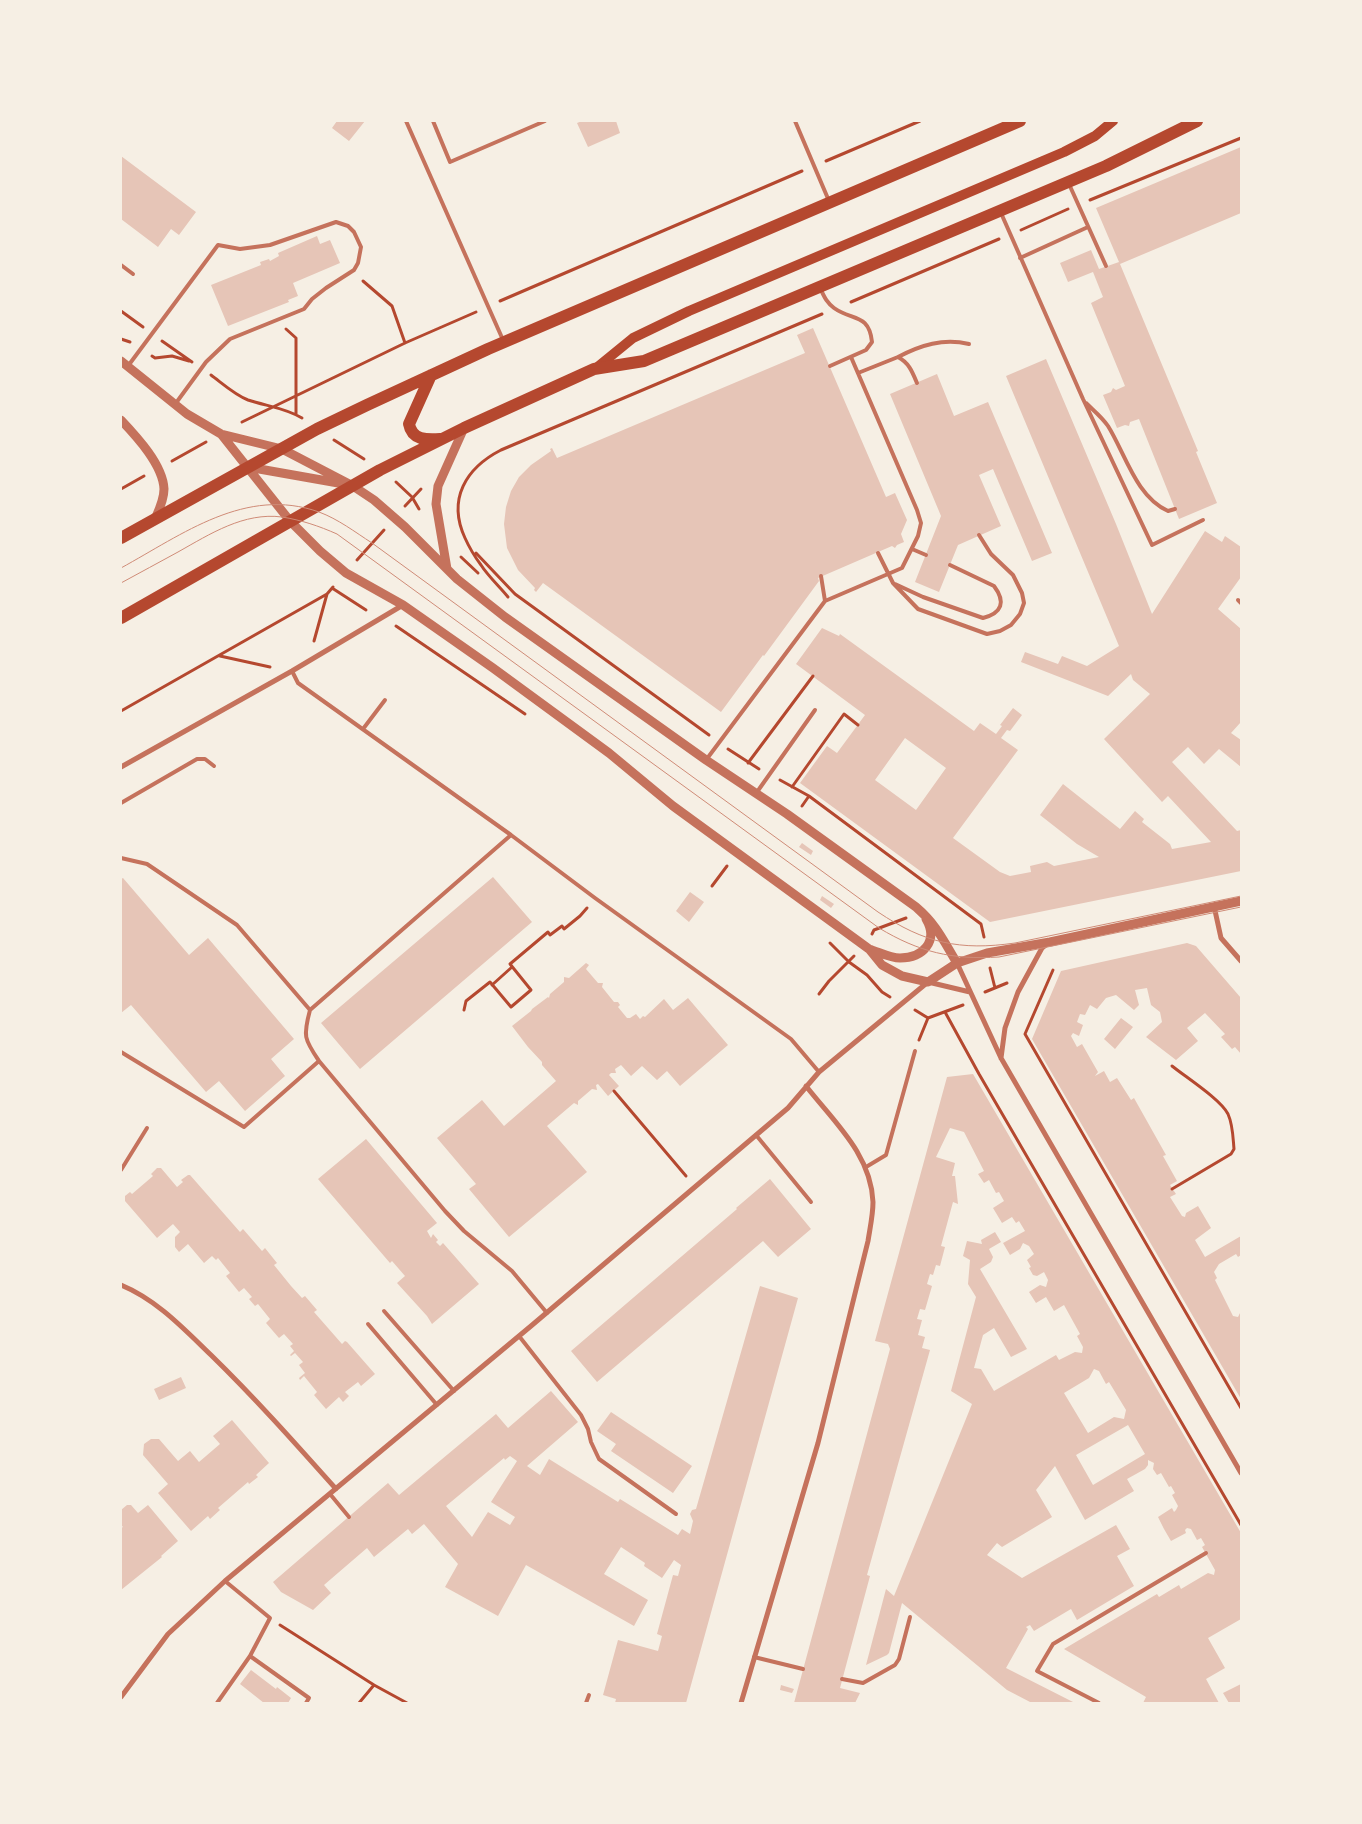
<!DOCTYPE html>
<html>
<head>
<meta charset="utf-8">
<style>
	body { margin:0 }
	#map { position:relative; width:1362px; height:1824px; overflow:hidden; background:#f6efe4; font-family:"DM Sans",sans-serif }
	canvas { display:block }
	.frame { position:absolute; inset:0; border:122px solid #f6efe4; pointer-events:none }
</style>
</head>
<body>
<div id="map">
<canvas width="1362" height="1824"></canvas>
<div class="frame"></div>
</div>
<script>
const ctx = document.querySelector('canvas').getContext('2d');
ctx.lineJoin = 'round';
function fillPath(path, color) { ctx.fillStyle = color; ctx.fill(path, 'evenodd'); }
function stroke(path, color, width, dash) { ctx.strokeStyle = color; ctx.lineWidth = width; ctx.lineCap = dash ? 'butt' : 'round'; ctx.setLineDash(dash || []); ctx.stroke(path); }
fillPath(new Path2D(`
	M337,121h28l-16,20 -17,-13z
	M582,121h34l4,12 -32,14 -11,-24z
	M1241,147v66l-121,51 78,187 -2,1 21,51 -38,16 -40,-100 -9,3 -1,4 -4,-1 -8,3 -14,-33 8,-3 2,-4 3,2 9,-4 -34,-83 12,-6 -10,-25 -25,10 -8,-19 31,-13 8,19 20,-7 -23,-54z
	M121,156l75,56 -17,23 -8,-6 -13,18 -37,-28z
	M317,236l3,8 10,-4 10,23 -47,20 5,13 -10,4 1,2 -61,24 -17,-41 50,-20 -1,-3 9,-3 1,2 9,-5 -1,-3z
	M813,328l73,169 9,-4 12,27 -6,14 3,8 -7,3 -2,3 -3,-2 -74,32 1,3 -55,75 -1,-1 -42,57 -178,-129 -7,9 -2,-2 1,-2 -17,-18 -11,-22 -3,-24 2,-17 5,-16 8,-14 12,-12 20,-14 -1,-2 2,-1 5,10 248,-105 -8,-18z
	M1046,359l70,165 36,90 53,-83 17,11 3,-6 16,11v30l-23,32 23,20v93l-10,11 10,7v27l-22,-18 -15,15 -16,-17 -16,15 65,69 4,-1v41l-251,51 -190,-139 27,-37 10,7 28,-38 -69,-51 26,-36 17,8 1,-2 134,97 6,-8 16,11 6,-8 -2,-1 13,-17 9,7 -12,16 -3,-1 -6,8 17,12 -65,88 47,34 10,4 21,-4 -1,-6 17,-4 7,4 45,-9 -22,-13 -37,-29 23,-31 57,45 15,-18 9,8 -2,3 28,22 2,5 39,-7 -43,-46 -6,6 -58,-63 46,-45 -17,-14 -2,-6 -23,22 -87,-34 4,-10 33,12 4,-8 25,10 32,-20 -113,-270zM905,738l41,30 -30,42 -41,-30z
	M937,374l17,42 34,-14 64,151 -20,8 -39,-92 -14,6 22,51 -43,19 -19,47 -24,-10 26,-66 -51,-122z
	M802,843l11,8 -2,4 -12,-8z
	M493,877l39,45 -172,147 -39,-46z
	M123,878l66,77 19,-17 86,101 -23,20 14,17 -40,35 -26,-30 -13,11 -75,-87 -10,8v-134z
	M690,892l14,10 -15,20 -13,-11z
	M822,896l12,8 -3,4 -11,-8z
	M1187,943l9,3 45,52v56l-6,-7 -3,2 -11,-12 4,-3 -20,-21 -18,15 11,13 -22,19 -30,-23 16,-15 -2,-10 -9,-7 -4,-17 -12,2 4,15 -5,5 -18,-15 -10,3 -9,11 -7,-4 -5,10 -5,-1 -3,8 6,3 -4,11 -6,-3 -2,3 6,11 5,-3 16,28 -3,4 9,-5 6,11 7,-4 14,22 3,-2 32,57 -3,1 14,25 -7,4 6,9 -6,3 12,19 3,1 1,-4 12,-7 13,22 -16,12 10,17 36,-21v19l-3,2 -2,-3 -17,10 -5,8 3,6 -2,2 18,36 5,1 3,-6v88l-209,-360 29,-68z
	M586,963l3,2 -3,4 12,14h5l-1,4 12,15h4l2,3 -2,2 9,11h3l6,-4 4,5 3,-3 2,1 19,-18 9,11 15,-12 40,47 -48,41 -13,-15 -10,9 -15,-14 -11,10 -10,-11 -6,4 1,4h-5l-2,2 10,11 -11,10 -10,-12 -2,1 1,5 -5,-1 -14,12v4l-4,-2 -27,23 40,46 -78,65 -40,-48 7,-5 -39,-46 45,-38 22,26 52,-45 -14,-16v-3l-14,-15 -16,-21 19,-15 1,-2 16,-12 1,1 1,-4 14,-12v-5l5,1z
	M1121,1018l12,9 -18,22 -11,-10z
	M973,1074l268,459v86l-33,19 17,30 -19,11 13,24h-76l3,-6 -82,-48 93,-55 2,3 20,-12 2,4 27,-16 6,2 1,-5 -13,-23 3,-2 -4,-7 -4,2 -6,-11 -4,-1 -2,2 1,3 -15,8 -7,-12 -6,-12 14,-9 2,4 2,-2 2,-4 -6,-11 3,-2 -4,-7 -2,1 -8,-14 -4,2 -4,-6 1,-6 -6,-3v5l-3,4 -18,10 7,12 -49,29 -30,-54 -19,24 16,27 -50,30 -5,-4 -10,12 35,23 94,-53 14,24 -13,7 17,30 -57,34 -6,-11 -37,22 -4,-6 -4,2 2,2 -22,39 69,35h-43l-25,-13 -105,-87 -13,50 -2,2 -21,10 20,-76 8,7 78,-192 -21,-13 25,-94 -8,-13 2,-24 -7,-4 4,-15 15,3 -1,-4 14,-8 6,10 -12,7 4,8 -2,5 -11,7 47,80 -16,8 -17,-29 -11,7 -9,33 7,1 13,22 62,-36 3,5 16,-8 7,1 1,-6 -6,-11 3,-2 -16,-29 -10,6 -8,-14 -10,6 -7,-11 11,-7 6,2 2,-7 -4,-8 -7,4 -4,-1 -4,-7 2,-1 -4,-7 7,-6 -5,-8 -6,-3 -3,6 -10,6 -7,-12 22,-12 -6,-10 -3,2 -4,-6 -10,6 -9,-15 11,-7 -5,-9 -3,1 -7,-13 -5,3 -6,-9 6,-3 -20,-39 -14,-4 -14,29 19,6 -3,13h3l3,28 -5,-2 -12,44 4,1 -5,19 -4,-1 -3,10 -3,-1 -3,10 5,2 -7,24 -5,-1 -3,10 5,1 -4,15 7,2 -3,11 8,2 -63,225 3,1 -30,112 20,5 -5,10h-61l96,-354 -2,-5 -13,-3 72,-264zM1094,1369l5,2 7,13 3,-2 17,28 -2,9 -10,-2 -26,16 -24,-40 25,-15zM1128,1425l17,29 -52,31 -17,-30z
	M366,1139l71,84 -10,8 4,7 2,-4 5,6 -2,2 4,4 3,-3 36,41 -47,40 -5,-8 -30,-33 8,-7 -13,-15 -2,2 -72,-84z
	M157,1168h4l16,19 6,-5 -2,-2 7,-5h2l50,57 3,-3 19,22 3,-3 12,15 -3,2 17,21 11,12 3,-2 12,14 -3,2 28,32 3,-3 2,1 28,32 -14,12 -3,-4 -13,10 4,4 -6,6 -4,-5 -13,12 -12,-14 3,-3 -13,-16 -4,4 -1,-2 6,-5 -6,-8 4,-3 -8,-9 -4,3 -1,-1 4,-4 -4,-5 3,-2 -9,-10 -5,4 -13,-15 4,-4 -12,-15 -3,2 -6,-7 3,-2 -8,-9 -5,4 -13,-16 4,-3 -12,-15 -2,2 -4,-4 -8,7 -16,-19 -9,8 -4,-5v-10l5,-5 -7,-8 -16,14 -32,-37v-5l5,-4 2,2 21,-18 -2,-2z
	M770,1179l41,50 -33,28 -15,-16 -166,141 -26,-31 166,-142 -1,-1z
	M760,1286l38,12 -112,405h-71l1,-4 -13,-4 15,-55 40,11 4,-15 -5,-2 16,-59 5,1 3,-11 -7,-5 -12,18 -18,-12 1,-3 -24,-16 -17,27 44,26 -14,26 -108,-61 -28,51 -53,-29 13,-23 -34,-40 -12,10 -4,-5 -34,28 -7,-9 -43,37 7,8 -18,17 -32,-18 -8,-10 115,-99 11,12 97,-81 12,14 43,-37 27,31 -51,44 13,9 9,-16 69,43 2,-3 58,36 4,-6 8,5 3,-13 -3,-7 2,-4 4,-1zM510,1456l7,5 -26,41 24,15 -5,8 -22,-13 -16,25 -26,-31 58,-48 1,2z
	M181,1377l5,11 -27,12 -5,-11z
	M611,1412l81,54 -19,27 -62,-42 5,-7 -19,-13z
	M232,1420l37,43 -13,12 2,2 -9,7 -1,-2 -30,26 2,2 -10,9 -2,-3 -17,15 -33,-38 10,-9 -25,-29 1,-11 7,-5h8l19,22 12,-10 9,11 21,-18 -7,-8z
	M127,1505h4l7,8 10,-8 30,36 -17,15 1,1 -41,33v-62l2,-1 -2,-2v-15z
	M251,1670l25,19 1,-2 14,11 -3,5h-24l-24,-19z
	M1241,1684v19h-12l-6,-10z
	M781,1685l13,4 -2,4 -12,-3z`), '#e6c5b7');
stroke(new Path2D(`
	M826,161l94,-40
	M1090,200l151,-62
	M1021,230l47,-21
	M363,281l29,25 13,37
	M500,301l302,-130
	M851,302l148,-63
	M121,311l22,16
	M286,329l10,9v76
	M121,339l9,3
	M162,341l30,21
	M152,356l3,2 17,-2 17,5
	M211,375c12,9 24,20 37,25 18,6 38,8 54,18
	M242,422l163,-79 71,-31
	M334,440l30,19
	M172,461l34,-19
	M396,482l16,15 7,12
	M121,489l23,-13
	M405,506l16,-17
	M476,553l39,41 194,141
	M461,557l17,16
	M357,560l27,-30
	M332,588l34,22
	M508,597c-9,-11 -20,-21 -27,-32 -6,-8 -12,-18 -16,-27 -18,-39 1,-70 36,-88l321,-136
	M396,626l129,88
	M314,641l13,-47
	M220,656l50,11
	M121,711l206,-117 6,-7
	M728,749l31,20
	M748,763l65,-87
	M780,780l29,16 172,128 3,13
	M792,787l52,-73 14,11
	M802,806l7,-10
	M712,886l15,-20
	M872,934l2,-4 32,-12
	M830,943l19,19 18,13 15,17 8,5
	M990,968l5,20
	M1053,970l-28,64 216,374
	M492,985l20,-18
	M985,992l22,-9
	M819,994l10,-13 25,-25
	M464,1010l2,-9 24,-19 21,25 20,-17 -21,-26 38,-32 2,3 12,-9 2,3 16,-13 7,-8
	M915,1010l13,8
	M945,1012l34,62 262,451
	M928,1018l35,-13
	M919,1040l9,-22
	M1172,1066c15,12 48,33 56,48 5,11 5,24 6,35l-3,5 -59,35
	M614,1091l72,85
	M280,1625l94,60
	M359,1703l15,-18 33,18`), '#b5482f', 3);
stroke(new Path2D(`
	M406,121l97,219
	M433,121l17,41 95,-41
	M795,121l34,80
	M1069,184l37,82
	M1001,213l82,186 69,146 51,-25
	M1020,258l68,-31
	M121,265l12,9
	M820,288c4,8 6,14 14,20 18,13 35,5 38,34l-6,8 -36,16
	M898,357c23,-12 45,-19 71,-13
	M128,366l90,-121 22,4 30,-4 66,-23 12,4 6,6 7,15 -3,16 -4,7 -28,18 -14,11 -8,10 -74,30 -24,23 -30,41
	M858,373l40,-16c11,6 14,14 19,26
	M1086,403c7,7 16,14 22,23 17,27 28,71 60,85l7,-2
	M912,549l14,6
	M878,553l15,30 25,26 69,25 13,-3 11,-6 9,-11 4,-11 -2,-10 -9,-18 -22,-21 -12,-19
	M821,576l4,25
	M895,584l28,13 60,21c19,-5 23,-16 11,-32l-44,-21
	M1238,600l3,3
	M292,671l6,12 213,152 84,63 196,141 28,33
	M363,729l22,-29
	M706,760l119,-159 77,-33 16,-32 3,-13 -4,-13 -66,-153
	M757,792l58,-82
	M121,803l76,-44h8l9,7
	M511,835l-201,175c-7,26 -6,29 9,51l126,150 19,20 48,40 35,42
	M121,858l26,6 90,61 73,85
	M121,1052l123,75 75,-66
	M756,1135l55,67
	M866,1167l20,-12 29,-104
	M121,1170l26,-42
	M384,1311l70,80
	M368,1324l69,81
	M519,1336l62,79 7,14 3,13 8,17 77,55
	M330,1494l19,23
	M250,1656l59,42 -3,5
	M754,1657l49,12
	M842,1679l21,4 32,-18 4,-6 11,-42
	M217,1703l33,-47 20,-38 -45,-37
	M586,1703l3,-8
	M1099,1703l-62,-32 16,-27 153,-91`), '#c5725c', 4);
stroke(new Path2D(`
	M121,767l171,-96 111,-66
	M1214,906l7,32 20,23
	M957,963l44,95 240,415
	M1001,1058l4,-30 13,-36 24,-44 5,-4
	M121,1285c36,15 62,43 90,70 44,43 84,88 125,134
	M121,1697l47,-63 57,-53 306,-255 257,-218 31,-36 109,-90 42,10
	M741,1703l77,-260 50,-202c2,-13 5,-26 5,-39 -2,-48 -39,-80 -67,-116`), '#c5725c', 5);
stroke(new Path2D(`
	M121,361l66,53 34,20 61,15 71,37 21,14 31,27 52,52 48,38 201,143 81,54 129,93c21,18 27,33 41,56
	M121,420c16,17 42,45 43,69 0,11 -5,21 -9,30
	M221,434l69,87 30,30 26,22 57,32 90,63 116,85 64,53 196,143 13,16 20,11 26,6 29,-19 30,-10 63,-11 191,-41
	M248,467l96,17
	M447,569l-11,-65 2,-18 26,-58
	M869,949c10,3 21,9 31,9 23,0 39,-17 26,-39`), '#c5725c', 9);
stroke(new Path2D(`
	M595,369l38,-31 56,-27 375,-159 31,-16 18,-15`), '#b5482f', 10);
stroke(new Path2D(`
	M431,375l-22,49c3,16 17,16 31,15
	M121,538l196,-109 50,-24 121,-56 532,-228
	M121,618l259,-148 84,-42 130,-59 50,-8 462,-195 91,-45`), '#b5482f', 12);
stroke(new Path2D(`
	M121,568c62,-34 125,-82 198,-56 19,7 36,20 53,31l506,369c46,31 82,39 137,31l226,-47
	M121,583c19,-10 38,-21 57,-31 32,-18 66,-40 104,-35 19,3 37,9 55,17l542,394c40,24 73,32 120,29l242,-50`), '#cf8b77', 1);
</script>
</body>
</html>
